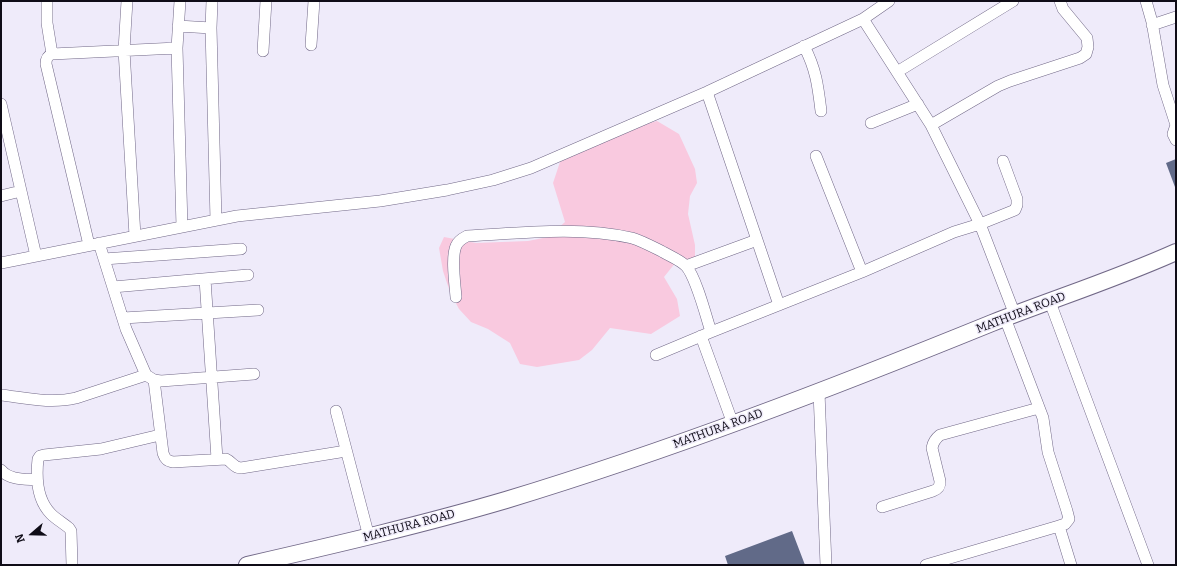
<!DOCTYPE html>
<html>
<head>
<meta charset="utf-8">
<style>
	body { margin:0 }
	#map { position:relative; width:1177px; height:566px; overflow:hidden; background:#efebfa; font-family:Bitter,serif }
	canvas { display:block }
	.frame { position:absolute; inset:0; border:2px solid #0f0c17; pointer-events:none }
	.north { position:absolute; left:12px; top:514px; width:40px; height:40px; -webkit-text-stroke:3px #efebfa; paint-order:stroke; rotate:250deg; font-size:11px; font-weight:700; line-height:16px; text-align:center; color:#0f0c17 }
	.north::after { content:''; display:block; margin:auto; width:14px; height:18px; background:#0f0c17; clip-path:polygon(50% 0,100% 100%,50% 72%,0 100%) }
</style>
</head>
<body>
<div id="map">
<canvas width="1177" height="566"></canvas>
<div class="frame"></div>
<div class="north">N</div>
</div>
<script>
const ctx = document.querySelector('canvas').getContext('2d');
ctx.lineJoin = 'round';
function fillPath(path, color) { ctx.fillStyle = color; ctx.fill(path, 'evenodd'); }
function stroke(path, color, width, dash) { ctx.strokeStyle = color; ctx.lineWidth = width; ctx.lineCap = dash ? 'butt' : 'round'; ctx.setLineDash(dash || []); ctx.stroke(path); }
function write(font, color, halo, rows, align = 'center') {
  ctx.font = font + ' Bitter,serif'; ctx.lineWidth = 3; ctx.setLineDash([]); ctx.textBaseline = 'middle'; ctx.strokeStyle = halo; ctx.fillStyle = color; for (const [text, x, y, turn = 0] of rows) {
    ctx.save(); ctx.translate(x, y); ctx.rotate((+turn || 0) * Math.PI / 180); ctx.textAlign = isNaN(turn) ? turn : align; if (halo) ctx.strokeText(text, 0, 0); ctx.fillText(text, 0, 0); ctx.restore();
  }
}
fillPath(new Path2D(`
	M657,121l22,13 16,35 2,14 -7,13 -2,18 7,31v16l-19,1 -12,15 13,22 3,17 -29,18 -41,-6 -18,22 -13,10 -42,7 -17,-3 -10,-21 -22,-14 -17,-7 -12,-13 -9,-17 -7,-21 -4,-23 5,-11 32,6 52,-2 20,-4 17,-15 -12,-39 7,-21 41,-25z`), '#f9c9df');
fillPath(new Path2D(`
	M1176,159v28h-1l-9,-24z
	M792,531l13,34h-77l-3,-9z`), '#616a88');
const street = new Path2D(`
	M47,1v22l5,31
	M127,1l-3,49 11,186
	M180,1l-3,47 5,179
	M212,1l-1,27 5,192
	M1146,1l6,21 11,63 13,40 -3,9 3,6
	M863,19l26,-18
	M1152,25l24,-8
	M178,26l33,2
	M311,45l3,-44
	M804,46c12,23 14,40 17,65
	M263,51l3,-50
	M897,72l116,-71
	M707,92l72,213
	M1,104l35,152
	M871,123l47,-19
	M931,125l67,-39 12,-5 70,-23 6,-4 2,-7 -1,-9 -24,-29 -3,-8
	M816,156l46,116
	M1,196l20,-5
	M99,243l27,86 20,46 8,5 7,1 93,-7
	M89,245l-43,-181c0,-5 1,-8 6,-10l125,-6
	M104,259l137,-10
	M1,263l236,-47 143,-15 67,-11 46,-10 38,-12 176,-76 156,-73 68,106 49,99 35,91
	M686,266l71,-26
	M205,279l12,180
	M113,287l135,-12
	M456,297c-1,-13 -5,-40 0,-51 2,-5 7,-8 11,-10 55,-3 111,-10 165,2 10,3 21,9 31,14 7,4 17,8 23,14 10,11 20,50 25,66
	M1050,302l98,263
	M123,318l135,-8
	M1005,318l38,100 5,34 19,59 2,8 -4,5 -6,2 12,39
	M701,336l32,88
	M656,355l55,-23 151,-60 92,-40 26,-8 35,-14 2,-5v-6l-14,-38
	M154,380l9,73c2,6 4,8 10,9l53,-3c7,3 7,9 15,9l105,-17
	M819,392l7,173
	M1,395c25,3 50,9 75,3l70,-23
	M336,411l33,126
	M1,470c8,10 24,9 36,10
	M882,507l51,-16c5,-2 7,-4 7,-10l-8,-33c1,-6 3,-9 8,-13l99,-27
	M72,565l-1,-34 -2,-3c-6,-5 -13,-9 -18,-14 -14,-14 -15,-37 -13,-55l2,-3 4,-1 57,-6 59,-14
	M926,565l133,-39`);
const secondary = new Path2D(`
	M247,565c87,-20 174,-40 259,-65 165,-50 326,-112 486,-177 61,-24 124,-44 184,-71`);
stroke(street, '#716887', 12);
stroke(secondary, '#716887', 18);
stroke(street, '#fff', 11);
stroke(secondary, '#fff', 16);
write('12px', '#0f0c17', '#efebfa', [
	["MATHURA ROAD",1021,313,-21],
	["MATHURA ROAD",718,429,-20],
	["MATHURA ROAD",409,526,-15]
]);
</script>
</body>
</html>
